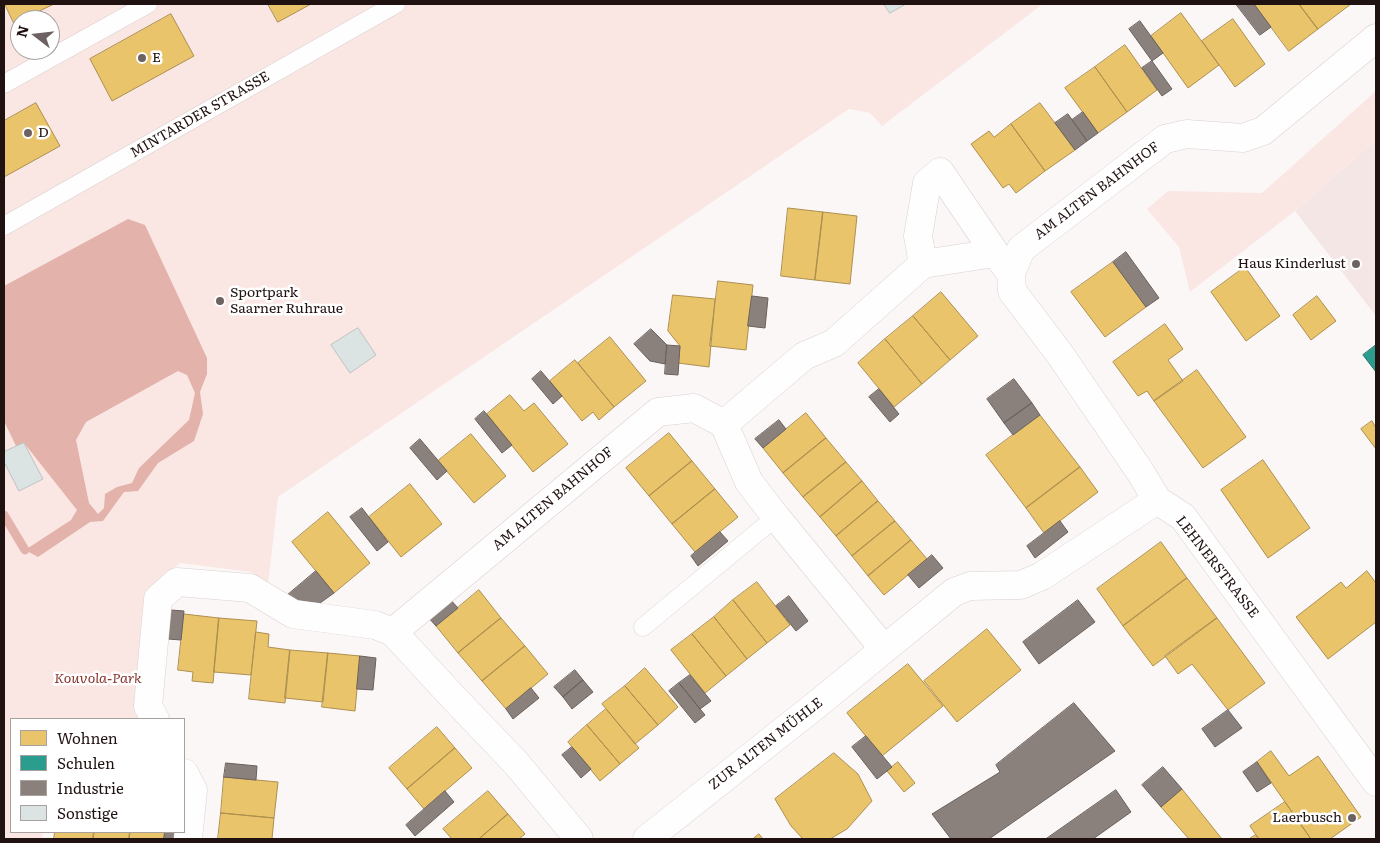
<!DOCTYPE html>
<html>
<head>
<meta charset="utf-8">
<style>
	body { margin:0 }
	#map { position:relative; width:1380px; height:843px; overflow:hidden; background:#fcf7f7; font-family:Literata,serif }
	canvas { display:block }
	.frame { position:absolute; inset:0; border:5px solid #201210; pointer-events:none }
	.legend { position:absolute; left:10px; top:718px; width:175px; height:115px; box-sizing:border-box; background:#fff; border:1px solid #a6a09f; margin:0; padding:6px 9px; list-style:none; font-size:15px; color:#201210 }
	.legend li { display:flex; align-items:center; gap:10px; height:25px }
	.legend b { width:25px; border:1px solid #a6a09f }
	.north { position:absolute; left:10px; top:10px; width:50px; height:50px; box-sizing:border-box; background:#fff; border:1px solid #a6a09f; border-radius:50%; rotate:286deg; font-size:14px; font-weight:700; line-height:20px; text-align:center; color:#201210 }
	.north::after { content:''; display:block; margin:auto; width:18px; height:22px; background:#6d6261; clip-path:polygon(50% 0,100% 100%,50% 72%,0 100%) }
</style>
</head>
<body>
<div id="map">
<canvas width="1380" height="843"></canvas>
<div class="frame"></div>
<ul class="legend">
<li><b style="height:14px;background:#e9c46a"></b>Wohnen</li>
<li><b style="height:14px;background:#2a9d8f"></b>Schulen</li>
<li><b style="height:14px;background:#8a817c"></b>Industrie</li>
<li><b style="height:14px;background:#dce3e3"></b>Sonstige</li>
</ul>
<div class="north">N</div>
</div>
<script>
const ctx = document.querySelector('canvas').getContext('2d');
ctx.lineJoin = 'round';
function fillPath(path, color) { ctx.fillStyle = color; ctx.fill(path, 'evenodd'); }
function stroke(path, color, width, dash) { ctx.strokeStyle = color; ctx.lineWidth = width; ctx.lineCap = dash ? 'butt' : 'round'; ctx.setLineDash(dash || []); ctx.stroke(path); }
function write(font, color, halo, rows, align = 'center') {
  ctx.font = font + ' Literata,serif'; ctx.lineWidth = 5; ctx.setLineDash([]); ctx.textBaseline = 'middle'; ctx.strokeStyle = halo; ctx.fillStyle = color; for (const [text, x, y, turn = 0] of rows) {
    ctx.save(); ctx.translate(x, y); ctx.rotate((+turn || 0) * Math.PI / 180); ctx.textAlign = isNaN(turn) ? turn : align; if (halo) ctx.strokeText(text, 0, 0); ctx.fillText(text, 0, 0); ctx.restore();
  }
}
fillPath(new Path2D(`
	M1376,140v176l-81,-105z`), '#f4e6e5');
fillPath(new Path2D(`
	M4,4h1039l-161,122 -12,-13 -21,-4 -571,388 -10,88 -17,-13 -71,-9 -32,28 -5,128h-132v113h32l-1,7h-38zM20,20h30v30h-30z
	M1376,91v49l-81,71 -105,81 -11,-45 -32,-38 21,-18 94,2z`), '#fae7e4');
fillPath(new Path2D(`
	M128,219l17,6 62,133v16l-7,18 3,22 -9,27 -36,22 -20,28 -14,1 -21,29 -13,1 -52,35 -13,-7 46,-30 6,-10 -53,-67 -8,3 -12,-25v-135zM178,371l9,4 8,18 -6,27 -50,48 -7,15 -15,4 -12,7 -1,14 -6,6 -9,-11 -13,-63 10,-18z`), '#e2b2ab');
const homes = new Path2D(`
	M5,4h49l-40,19z
	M268,4h43l-33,18z
	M1254,4h45l19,25 -29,22z
	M1299,4h52l-33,25z
	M1181,13l38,52 -31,23 -37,-52z
	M171,14l23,42 -82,45 -22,-42z
	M1233,19l32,45 -30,23 -33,-46z
	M1125,45l32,45 -30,22 -32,-45z
	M1095,67l32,45 -29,21 -33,-45z
	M36,103l24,43 -56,31v-56z
	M1040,103l35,47 -30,21 -34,-47z
	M1011,124l34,47 -29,22 -7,-9 -6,4 -32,-44 18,-13 5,6z
	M788,208l35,4 -8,68 -34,-4z
	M823,212l34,4 -7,68 -35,-4z
	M1113,262l33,45 -41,30 -34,-45z
	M1245,267l35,49 -34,25 -35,-49z
	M718,281l35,4 -7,65 -36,-4z
	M941,292l37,44 -28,24 -37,-44z
	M673,295l42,4 -6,68 -31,-4 2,-17 -12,-15z
	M1317,296l19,25 -25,19 -18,-25z
	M913,316l37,44 -28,24 -37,-45z
	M1165,324l18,25 -15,11 15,21 -29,20 -7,-10 -9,5 -25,-34z
	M610,337l36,44 -32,26 -36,-44z
	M885,339l37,45 -28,23 -36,-44z
	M575,360l39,47 -15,13 -6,-8 -11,9 -32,-40z
	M1197,370l49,67 -43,31 -49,-67z
	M510,395l14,16 10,-8 34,41 -35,28 -46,-58z
	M806,413l20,25 -43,35 -20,-25z
	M1040,415l40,52 -54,41 -40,-53z
	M1372,421l4,7v21l-15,-20z
	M669,433l23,28 -43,35 -23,-28z
	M471,434l35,42 -32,27 -36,-42z
	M826,438l20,24 -43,35 -20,-24z
	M1263,460l47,68 -42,30 -47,-68z
	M692,461l23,28 -43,35 -23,-28z
	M846,462l16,19 -42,36 -17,-20z
	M1080,467l18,25 -54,41 -18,-25z
	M862,481l16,20 -42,35 -16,-19z
	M410,484l32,40 -41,33 -32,-40z
	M715,489l23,28 -43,35 -23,-28z
	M878,501l17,20 -43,35 -16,-20z
	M328,512l42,51 -36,30 -42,-51z
	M895,521l16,19 -43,36 -16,-20z
	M911,540l16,19 -43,36 -16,-19z
	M1161,542l26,36 -64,48 -26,-37z
	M1367,571l9,12v39l-48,37 -32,-42 45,-35 5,6z
	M1187,578l30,40 -64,48 -30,-40z
	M757,582l33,43 -23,18 -34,-43z
	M479,590l22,28 -43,35 -22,-27z
	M733,600l34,43 -20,16 -33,-42z
	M184,614l35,4 -6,65 -21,-2 1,-9 -15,-2z
	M714,617l33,42 -21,17 -34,-42z
	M219,618l38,3 -6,54 -37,-3z
	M501,618l24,28 -43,35 -24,-28z
	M1217,618l48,65 -37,27 -36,-46 -14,10 -13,-18z
	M987,629l34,41 -64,52 -33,-41z
	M256,632l13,2 -1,13 22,3 -5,53 -36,-4z
	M692,634l34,42 -21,17 -34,-43z
	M525,646l23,28 -42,35 -24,-28z
	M290,650l38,3 -5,49 -38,-4z
	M328,653l32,3 -5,55 -33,-4z
	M908,664l35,42 -61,50 -35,-43z
	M645,668l33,39 -20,18 -33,-39z
	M625,686l33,39 -23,19 -33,-40z
	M606,709l33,39 -19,16 -33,-39z
	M587,725l33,39 -20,17 -32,-39z
	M437,727l18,21 -48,41 -18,-21z
	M455,748l17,20 -48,41 -17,-20z
	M1271,751l18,25 29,-20 43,61 -31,22h-19l-54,-77z
	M834,753l24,21 14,27 -25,28 -17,10h-27l-12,-13 -16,-27z
	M898,762l17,21 -11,9 -17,-21z
	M224,777l54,5 -4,36 -53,-5z
	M1182,789l40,50h-33l-28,-32z
	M488,791l20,23 -29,25h-27l-9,-10z
	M1285,802l26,37h-52l-3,-4 -6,-9z
	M221,813l53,5 -2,21h-54z
	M508,814l17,20 -6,5h-40z
	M55,832h39l-1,7h-39z
	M94,832h36l-1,7h-36z
	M130,832h35l-1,7h-35z
	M759,834l4,5h-10z
	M1256,835l3,4h-10z`);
fillPath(homes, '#e9c46a');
stroke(homes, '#ad8f4f', 1);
const schools = new Path2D(`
	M1376,345v27l-13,-17z`);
fillPath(schools, '#2a9d8f');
stroke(schools, '#277369', 1);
const industry = new Path2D(`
	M1236,4h18l17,23 -11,8z
	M1140,21l23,32 -11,8 -23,-32z
	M1152,61l20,28 -10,7 -20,-28z
	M1083,112l15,21 -11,8 -15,-21z
	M1068,114l19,27 -12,9 -20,-27z
	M1126,252l33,46 -13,9 -33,-45z
	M752,296l16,2 -3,30 -17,-2z
	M651,329l16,16 -2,19 -15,-3 -16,-17z
	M667,345l13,1 -2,29 -13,-1z
	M541,371l21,25 -9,8 -21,-25z
	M1014,379l18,24 -28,20 -17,-24z
	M879,389l20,25 -9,8 -21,-25z
	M1032,403l8,12 -27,20 -9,-12z
	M484,411l28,34 -10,8 -27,-34z
	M779,420l7,9 -23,19 -8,-9z
	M420,439l27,32 -10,9 -27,-32z
	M362,508l26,34 -11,9 -27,-34z
	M1060,521l8,11 -33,26 -8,-12z
	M720,532l8,9 -30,25 -7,-10z
	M932,555l11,13 -24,20 -11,-13z
	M316,571l18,22 -21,15 -29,-10z
	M789,596l19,25 -12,10 -20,-25z
	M449,598l9,10 -22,18 -9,-10z
	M1078,600l17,22 -56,42 -16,-22z
	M171,610l13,1 -3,29 -13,-1z
	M360,656l16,2 -3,32 -16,-1z
	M575,670l8,10 -20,17 -9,-10z
	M690,675l21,26 -11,8 -21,-26z
	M583,680l10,12 -21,17 -9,-12z
	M679,683l26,32 -10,8 -26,-32z
	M531,688l8,10 -26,21 -7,-10z
	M1074,703l41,48 -126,88h-38l-19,-25 68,-42 -4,-7z
	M1228,710l14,18 -27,19 -13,-18z
	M866,736l26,31 -15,12 -25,-32z
	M572,747l19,22 -10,9 -19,-23z
	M1257,762l14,21 -14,9 -14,-20z
	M226,763l31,3 -1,14 -32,-3z
	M1163,767l19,22 -21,18 -19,-22z
	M1116,790l15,22 -38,27h-47z
	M445,791l9,11 -39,34 -9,-11z
	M165,832h15v7h-16z`);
fillPath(industry, '#8a817c');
stroke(industry, '#6a605c', 1);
stroke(new Path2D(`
	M4,515l21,35`), '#e2b2ab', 9);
const building = new Path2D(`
	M884,4h22l-16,9z
	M358,328l18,27 -26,18 -19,-28z
	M24,443l19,36 -24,12 -15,-29v-10z`);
fillPath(building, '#dce3e3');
stroke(building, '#bdc3c4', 1);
const lane = new Path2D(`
	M4,84l144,-80
	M4,226l392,-222
	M643,627l133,-110`);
const street = new Path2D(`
	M923,264l-5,-28 9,-53 13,-11 55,81 16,20 1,18 47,62 82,120 16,27 26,17 193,265
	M1011,273l10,-24 144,-110 22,-5 56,4 20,-7 113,-93
	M724,424l25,58 27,35 108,132
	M393,632l58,63 65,68 63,76
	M155,719l-7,-13 10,-107 19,-17 73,6 43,26 82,11 18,7 265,-220 36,-4 30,16 80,-68 30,-13 89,-79 72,-11
	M184,773l9,17 -5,49
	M647,839l174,-138 133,-109 16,-6 51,-1 21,-9 115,-76`);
stroke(lane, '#dad0cf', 19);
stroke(street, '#dad0cf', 29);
stroke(lane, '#fffefe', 18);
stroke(street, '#fffefe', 28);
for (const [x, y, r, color] of [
	[142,58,5,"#6d6261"],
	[28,133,5,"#6d6261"],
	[1356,264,5,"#6d6261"],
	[220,301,5,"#6d6261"],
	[1352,818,5,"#6d6261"]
]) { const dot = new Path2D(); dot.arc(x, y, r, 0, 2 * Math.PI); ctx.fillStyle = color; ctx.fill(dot); stroke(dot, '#fff', 2); }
write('14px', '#201210', '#fff', [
	["E",152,58],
	["D",38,133],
	["Haus Kinderlust",1346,264,"right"],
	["Sportpark",230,293],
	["Saarner Ruhraue",230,309],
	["Laerbusch",1342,818,"right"]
], 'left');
write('14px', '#201210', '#fff', [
	["MINTARDER STRASSE",200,115,-30],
	["AM ALTEN BAHNHOF",1097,191,-37],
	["AM ALTEN BAHNHOF",553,499,-40],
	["LEHNERSTRASSE",1217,567,52],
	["ZUR ALTEN MÜHLE",766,744,-38]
]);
write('italic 14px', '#893830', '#fff', [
	["Kouvola-Park",98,679]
]);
</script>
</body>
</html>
